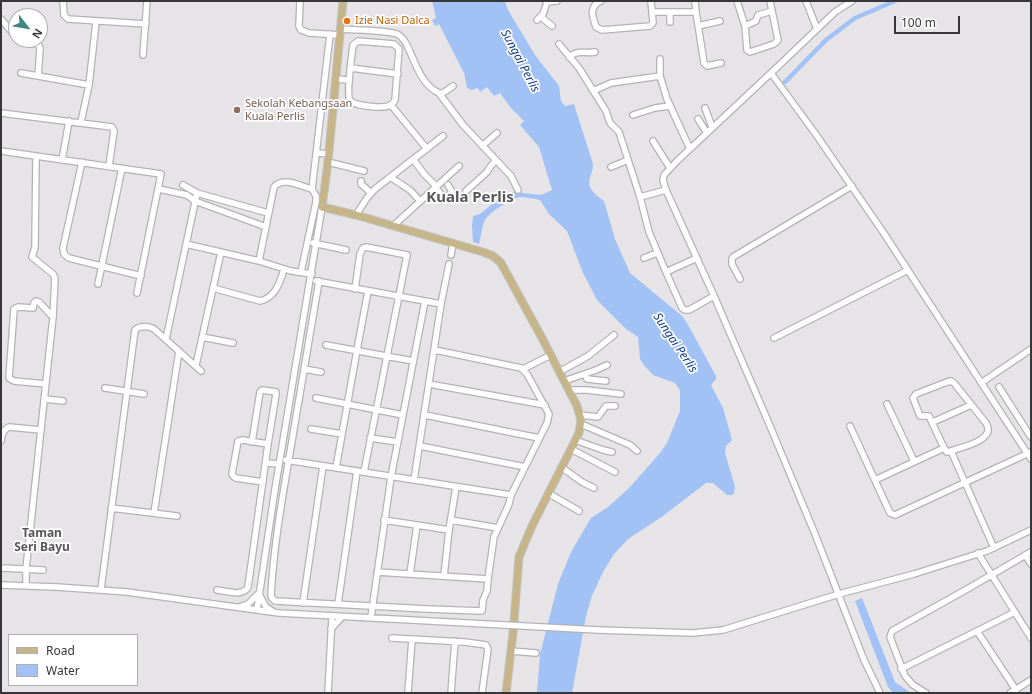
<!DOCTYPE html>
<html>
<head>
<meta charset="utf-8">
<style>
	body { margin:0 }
	#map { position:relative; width:1032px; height:694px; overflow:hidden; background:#e6e4e7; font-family:"Noto Sans",sans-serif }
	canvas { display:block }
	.frame { position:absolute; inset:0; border:2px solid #373638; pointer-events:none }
	.legend { position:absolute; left:8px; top:634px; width:130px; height:52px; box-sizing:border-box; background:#fff; border:1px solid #afafaf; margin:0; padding:5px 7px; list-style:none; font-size:12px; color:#373638 }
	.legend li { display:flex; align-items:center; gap:8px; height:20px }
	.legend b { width:20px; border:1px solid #afafaf }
	.north { position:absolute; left:8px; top:8px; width:40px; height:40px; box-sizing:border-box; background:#fff; border:1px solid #afafaf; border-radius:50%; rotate:121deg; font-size:11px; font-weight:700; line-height:16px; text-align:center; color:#373638 }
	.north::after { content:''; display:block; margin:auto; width:14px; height:18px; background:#408781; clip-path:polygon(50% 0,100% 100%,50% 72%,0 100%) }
	.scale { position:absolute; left:894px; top:16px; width:66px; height:18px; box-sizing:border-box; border:2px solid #373638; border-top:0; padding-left:5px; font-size:12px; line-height:14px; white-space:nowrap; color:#373638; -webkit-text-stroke:3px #fff; paint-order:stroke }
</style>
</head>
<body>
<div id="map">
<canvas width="1032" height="694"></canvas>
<div class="frame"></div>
<ul class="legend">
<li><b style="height:5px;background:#c5b588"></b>Road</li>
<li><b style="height:11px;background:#a2c2f6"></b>Water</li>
</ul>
<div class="north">N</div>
<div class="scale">100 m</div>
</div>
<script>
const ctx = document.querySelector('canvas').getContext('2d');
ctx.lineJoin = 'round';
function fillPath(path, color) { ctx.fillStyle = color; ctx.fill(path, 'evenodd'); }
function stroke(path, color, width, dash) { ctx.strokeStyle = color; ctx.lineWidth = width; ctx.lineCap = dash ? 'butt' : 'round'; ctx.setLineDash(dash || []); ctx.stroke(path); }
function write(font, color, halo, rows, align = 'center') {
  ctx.font = font + ' "Noto Sans",sans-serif'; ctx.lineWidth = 3.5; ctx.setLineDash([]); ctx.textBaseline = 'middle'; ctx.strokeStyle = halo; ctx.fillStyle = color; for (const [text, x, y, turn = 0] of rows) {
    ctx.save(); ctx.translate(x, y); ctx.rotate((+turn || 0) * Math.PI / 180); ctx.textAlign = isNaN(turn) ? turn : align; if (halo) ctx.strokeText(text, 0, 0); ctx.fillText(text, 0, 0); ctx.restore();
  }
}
fillPath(new Path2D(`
	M432,1h73l3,9 27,45 24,31 2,15 4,5 9,-2 19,60c0,5 -1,7 -3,13 -4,11 6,18 14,24l11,38 15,34 52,43 5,7 29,53v3l-5,6 12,23 9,32 -6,6 -1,7 10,34 -1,6 -2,2h-5l-14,-12h-7l-43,33 -35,23 -14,15 -11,18 -11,24 -6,20 -14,77h-35l3,-39 18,-70 13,-32 20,-34 17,-11 21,-19 31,-35 7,-10 13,-32v-20l-2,-4 -3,-4 -22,-8 -10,-11 -3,-5 -2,-22 -12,-8 -29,-29 -14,-27 -16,-42 -18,-17 -9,-14c-6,-1 -13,-3 -19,-3 -10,1 -31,15 -36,23 -3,5 -4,17 -6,24l-6,-2 -1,-16 1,-10 7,-2 22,-18 12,-4 27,3 11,-5 -13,-43 -19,-22 4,-4 -14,-14 -10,-14 -6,3 -7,-9 -7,5 -2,-4 -6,2 -5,-2 -3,-15 -25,-49 -4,2 -3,-6 4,-2z
	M862,598l33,84 16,11h-18l-5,-6 -33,-86z`), '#a2c2f6');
stroke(new Path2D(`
	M785,82l41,-42 29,-22 40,-17`), '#a2c2f6', 4.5);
const minor = new Path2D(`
	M63,1l1,14 4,4 78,5
	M300,1l-1,25 2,4 8,3 31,2
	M601,1c-12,5 -9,15 -5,26l6,3 48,-4 3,-3 -1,-11h44l8,51 3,3 14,-3
	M651,1l1,11
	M695,1l1,11
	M737,1l8,25 2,24 3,2 24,-8 4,-4 -8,-39
	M806,1l11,28
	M852,1l-17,11 -64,61 -94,88 -13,14 -1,5 3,10 48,106 56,130 45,108 49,126 16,33
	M541,17l11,9
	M1,19l15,18
	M537,20l6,-6 4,-12 10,-1
	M670,22v-10
	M698,26l22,-5
	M745,26l11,-5 2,-6 14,-4
	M341,29c13,1 44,1 56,5 15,6 17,48 42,59h4l10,-7
	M24,40l15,5 1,4 -2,27
	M358,41l36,3 5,5 -4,51c-4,8 -11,7 -19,7 -6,-1 -22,-1 -26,-7 -4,-5 2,-46 3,-55z
	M559,44l20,24 27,43 4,12 9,9 21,65
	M143,55l4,-54
	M569,57c10,-8 15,-3 26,-5
	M351,68l47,6
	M21,73l68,12
	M771,73l46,63 66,96 148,227
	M660,76v-17
	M336,79l13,1
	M593,91l18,-8 49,-7 7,23 23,50
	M439,93l24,32 48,51 7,14
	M391,105l36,44
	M705,108l7,19
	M1,113l111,14 2,4 -5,35
	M633,115l22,-7 15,-2
	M698,119l9,14
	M81,122l8,-37 7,-63
	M653,141l17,27
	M482,146l15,-13
	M1,151l160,23 -24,119
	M316,153l13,1
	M413,159l11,15 12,12
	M62,160l7,-39
	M82,162l-19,86 1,6 5,4 72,18
	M328,162l36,9
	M611,167l17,-7
	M390,177l20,13 10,11
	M361,181v3l10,9
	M183,185l14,8 71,20
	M448,185l4,7
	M435,187l9,11h2l6,-6 7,7
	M159,189l28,6 8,6 71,26
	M466,191l21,-19 3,-5 6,-7
	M356,215l11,-17 8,-9 68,-53
	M393,226l66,-60
	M313,243l33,7
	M186,244l73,17 32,10 21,3
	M451,255l2,-12
	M644,258l13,-5
	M697,258l-31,14 16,36 3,2h4l25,-14
	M259,261l15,-74c9,-11 26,-1 38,2
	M301,272l15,-70v-6l-4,-7 18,-155
	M666,272l-17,-40 -9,-35 26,-7
	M740,279l-8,-15v-5l1,-2 119,-71
	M316,281l125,23
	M319,281c-9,51 -17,103 -26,154 -9,53 -19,106 -22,160l1,3 3,3 152,8 55,2 1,-11 4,-9 1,-12 6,-42 15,-33 2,-9 36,-72 2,-9 -22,-40 -6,-6 -86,-18
	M98,284l24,-116
	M213,288l47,13c15,-3 20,-18 24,-32
	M355,289l5,-35 3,-6 3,-1 41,8 -43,217
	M202,337l31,6
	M774,338l134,-68
	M166,339l31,-146
	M326,345l87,16
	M196,365l25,-113
	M304,369l17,3
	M523,369l28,-14
	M559,372l29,-16 26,-21
	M585,374l2,5 19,2
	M564,381l32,-11 11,-5
	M951,381l3,2 32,40c11,17 -24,24 -35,28l-4,1 -3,-4 -15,-32h-9l-7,-18 3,-4 31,-12z
	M981,383l50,-34
	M46,384l-32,-3 -5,-3 5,-69 4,-2 15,1 1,-5 2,-2 3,1 14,15
	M429,384l116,21
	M999,387l32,50
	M105,388l39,6
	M569,390h18l34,4
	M316,398l87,17
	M45,399l18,2
	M887,404l27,57
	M425,415l114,23
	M580,415l18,2 8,-11h9
	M933,422l38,-17
	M581,424l49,21 7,6
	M850,426l40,87 5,2 136,-63
	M311,429l31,5
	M370,438l28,4
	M575,440l28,10 9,2
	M1,441c1,-7 2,-11 8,-14l32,3
	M420,446l105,21
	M571,449l44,23
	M951,451l43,97
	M286,460l225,35
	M266,463l13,1
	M561,467l21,15 12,6
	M336,468l21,-118 11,-59
	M414,480l27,-176 8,-40
	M875,480l69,-32
	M263,482l-27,-4 -2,-1 -2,-3 6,-33 5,-1 25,4
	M548,493l31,18
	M111,508l66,8
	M154,513l25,-162
	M384,520l65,10
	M451,520l47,8
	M978,553l53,85
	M1025,555l6,9
	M1,568l42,2
	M377,572l111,7
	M410,574l7,-49
	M444,576l5,-46 7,-43
	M1,585l56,2 70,5 152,21 226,12
	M26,586v-17l27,-252 2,-39 -2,-4 -21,-17 3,-10 1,-91
	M101,589l34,-259c5,-5 14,-4 19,-1l47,42
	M217,590c10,1 26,7 31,-3l20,-143 8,-50v-2l-14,-2 -2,2 -8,50
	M259,594l7,13 8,5
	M303,603l20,-137
	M338,604l19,-133
	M239,607l9,-3 10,-10
	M257,610l18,-121 47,-282
	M371,617l20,-140 34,-176
	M331,629l11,-12
	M598,630l95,3 30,-3 116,-36 75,-20 73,-23 44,-21
	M977,631l39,59
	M392,638l73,4 21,3 2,4 -6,44
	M511,651l25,2
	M901,669l114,-57
	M328,693l4,-76
	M408,693l4,-54
	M451,693l4,-52
	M926,693l-13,-8 -8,-9 -15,-39 2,-6 77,-43 62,-36
	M1010,693l21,-13`);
const major = new Path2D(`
	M343,1l-15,161 -6,45 34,8 127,37 10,4 8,7 41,75 35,68 4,14 -2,13 -47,93 -13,31 -6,76 -7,60`);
stroke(minor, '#b4b2b6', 8);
stroke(major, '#c3c3c3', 9);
stroke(minor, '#fff', 5.5);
stroke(major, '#c5b588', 7);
const minorBridge = new Path2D(`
	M505,625l93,5`);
stroke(minorBridge, '#b4b2b6', 8, []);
stroke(minorBridge, '#fff', 5.5);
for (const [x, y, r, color] of [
	[347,21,4,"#e8710a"],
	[237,110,4,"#8d6e63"]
]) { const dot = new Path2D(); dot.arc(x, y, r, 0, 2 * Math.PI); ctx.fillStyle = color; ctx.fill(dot); stroke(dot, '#fff', 1.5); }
write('11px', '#c56008', '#fff', [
	["Izie Nasi Dalca",355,21]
], 'left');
write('11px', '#785e54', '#fff', [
	["Sekolah Kebangsaan",245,104],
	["Kuala Perlis",245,117]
], 'left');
write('italic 12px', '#123f8a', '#fff', [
	["Sungai Perlis",520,61,62],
	["Sungai Perlis",675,343,56]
]);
write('bold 12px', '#585659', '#fff', [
	["Taman",42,534],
	["Seri Bayu",42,548]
]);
write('bold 15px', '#585659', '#fff', [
	["Kuala Perlis",470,198]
]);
</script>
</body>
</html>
